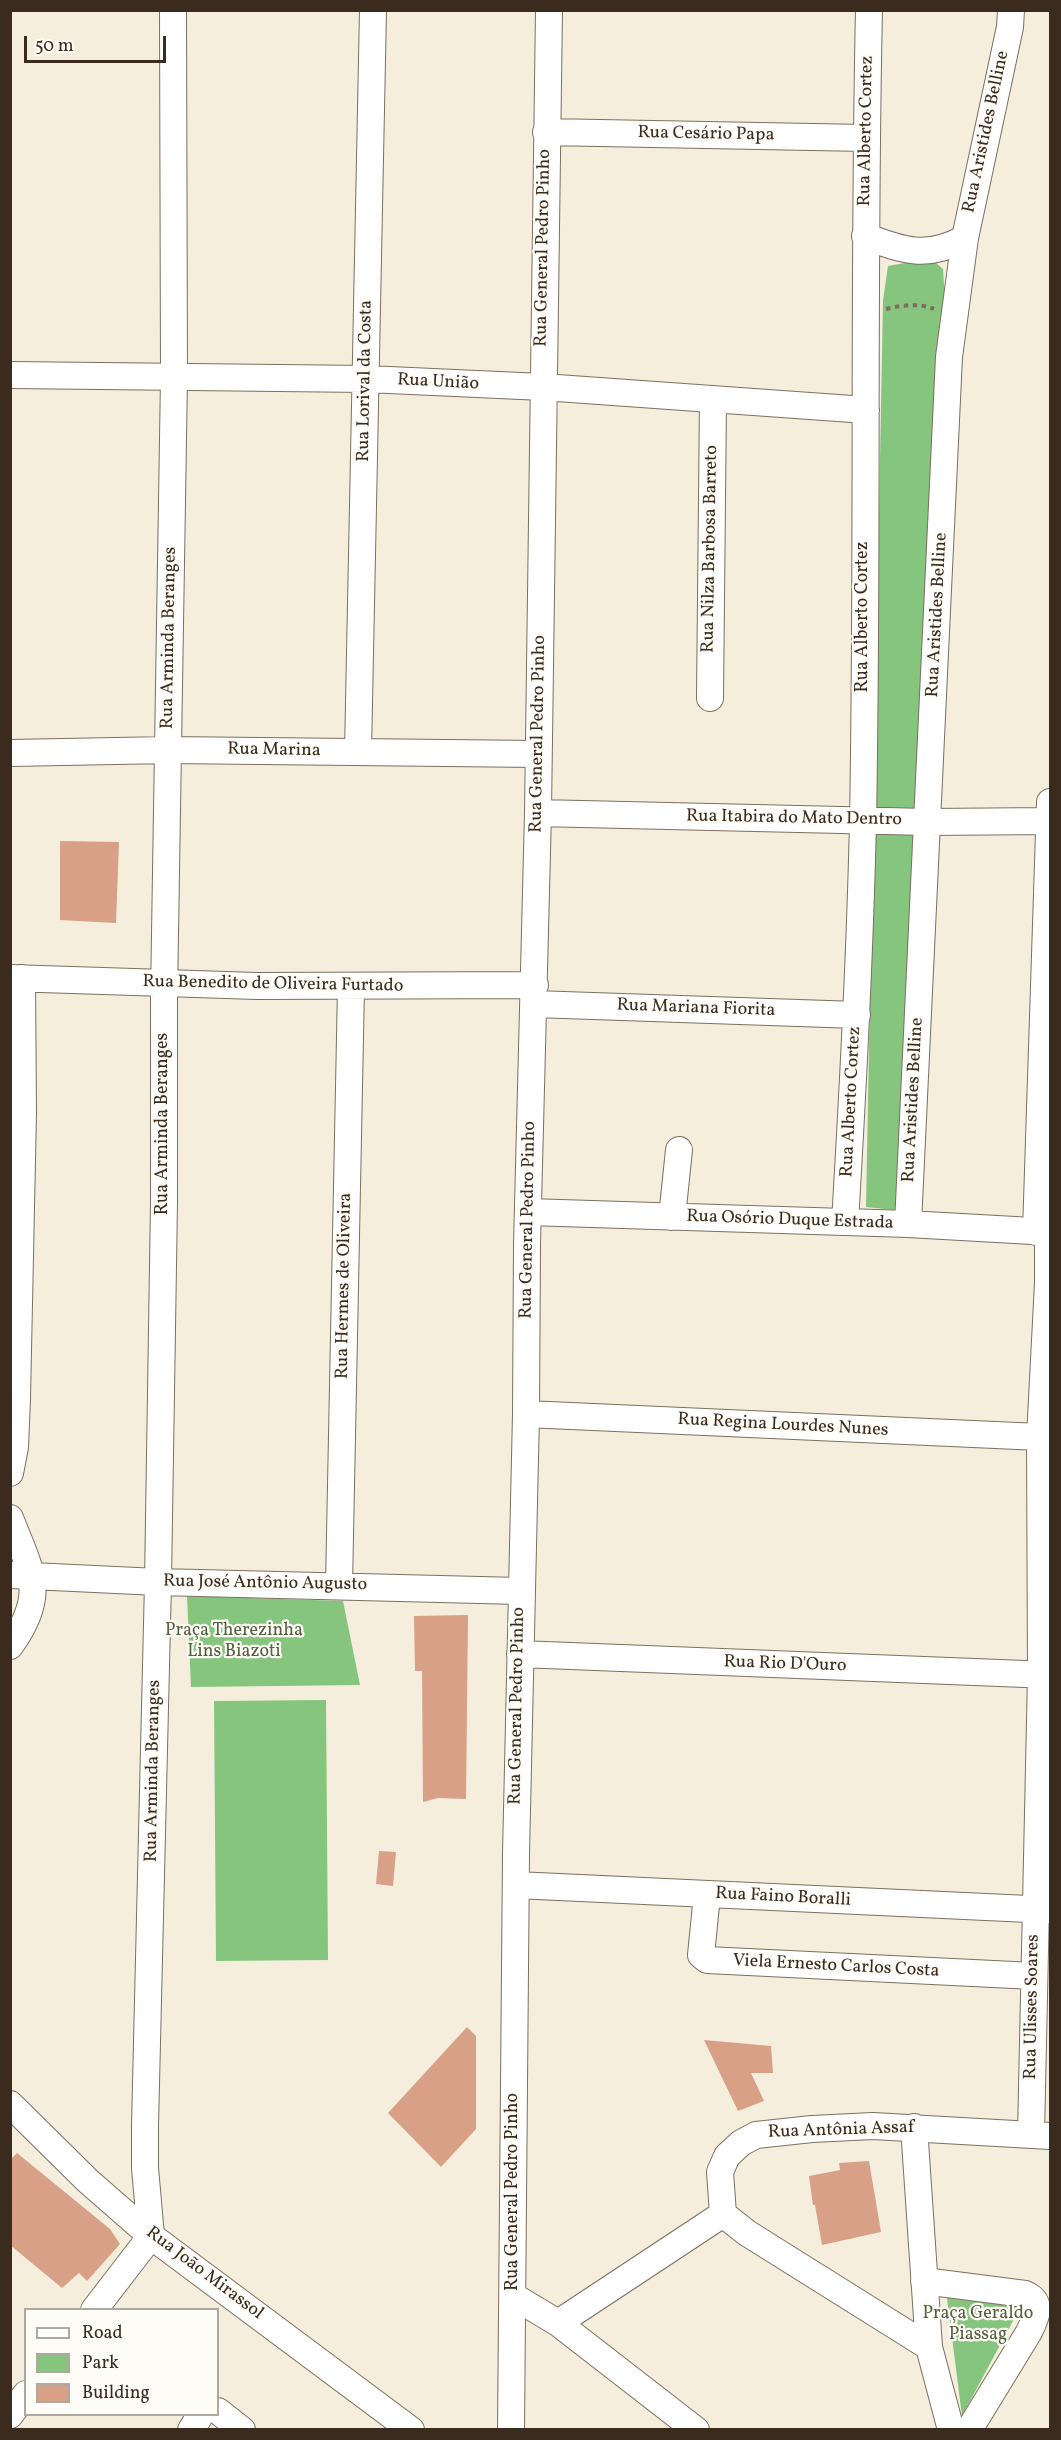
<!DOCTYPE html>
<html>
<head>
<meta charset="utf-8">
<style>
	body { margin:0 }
	#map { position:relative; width:1061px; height:2440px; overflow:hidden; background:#f5eedc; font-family:Vollkorn,serif }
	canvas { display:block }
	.frame { position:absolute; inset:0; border:12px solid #3b2a1e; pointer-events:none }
	.legend { position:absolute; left:24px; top:2308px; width:195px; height:108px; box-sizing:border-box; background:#fdfcf7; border:2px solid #afa8a0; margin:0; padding:8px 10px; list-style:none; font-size:18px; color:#3b2a1e }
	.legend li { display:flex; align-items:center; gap:12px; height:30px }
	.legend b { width:30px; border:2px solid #afa8a0 }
	.scale { position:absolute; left:24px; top:36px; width:142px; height:27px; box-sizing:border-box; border:3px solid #3b2a1e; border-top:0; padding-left:8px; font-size:18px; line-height:21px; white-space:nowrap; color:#3b2a1e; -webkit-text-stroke:4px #fdfcf7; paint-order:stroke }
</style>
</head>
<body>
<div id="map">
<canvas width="1061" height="2440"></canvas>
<div class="frame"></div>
<ul class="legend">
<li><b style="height:8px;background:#fff"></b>Road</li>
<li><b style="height:16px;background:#85c57d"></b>Park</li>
<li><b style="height:16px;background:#d9a088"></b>Building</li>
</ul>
<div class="scale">50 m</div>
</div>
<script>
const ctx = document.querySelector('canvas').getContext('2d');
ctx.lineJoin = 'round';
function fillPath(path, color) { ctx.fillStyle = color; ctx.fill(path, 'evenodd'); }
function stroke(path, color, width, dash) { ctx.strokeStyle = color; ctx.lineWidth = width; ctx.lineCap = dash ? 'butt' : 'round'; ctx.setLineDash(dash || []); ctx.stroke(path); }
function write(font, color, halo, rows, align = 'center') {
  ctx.font = font + ' Vollkorn,serif'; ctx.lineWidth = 4.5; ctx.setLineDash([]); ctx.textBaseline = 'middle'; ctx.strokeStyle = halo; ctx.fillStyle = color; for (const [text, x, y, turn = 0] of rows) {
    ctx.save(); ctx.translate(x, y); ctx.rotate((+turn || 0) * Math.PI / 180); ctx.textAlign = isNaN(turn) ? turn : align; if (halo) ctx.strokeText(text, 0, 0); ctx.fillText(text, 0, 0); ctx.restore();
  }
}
fillPath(new Path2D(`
	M916,261l20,2 7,6 2,29 -39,895 -12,17 -28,-3 17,-907 5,-34z
	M187,1596l156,5 17,84 -169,2z
	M326,1700l2,260 -112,1 -2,-260z
	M1012,2297l9,9 -59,110 -15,-118z`), '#85c57d');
fillPath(new Path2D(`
	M60,841l59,1 -3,81 -56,-3z
	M468,1615l-2,184 -28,-1 -15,4 -1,-131h-7l-1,-55z
	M379,1851l17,1 -3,34 -17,-2z
	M467,2027l9,9v93l-35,38 -53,-54z
	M704,2040l67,6 2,27h-22l13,28 -26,10z
	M17,2153l93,76 10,15 -33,37 -8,-8 -17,15 -52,-43v-85z
	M869,2161l12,71 -59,13 -7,-40h-2l-4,-29 31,-6 -1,-7z`), '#d9a088');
const minor = new Path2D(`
	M546,132l320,6
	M865,236c38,15 63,23 100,2
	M10,375l357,4 176,8 323,23
	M710,698l3,-299
	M358,752l15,-742
	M10,753l158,-3 370,4
	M538,813l390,9 122,-1
	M10,978l247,8 278,-1
	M534,1004l323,11
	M528,1212l380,12 142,8
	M672,1217l7,-67
	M845,1222c8,-134 15,-267 18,-401 5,-270 0,-540 6,-811
	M908,1224l41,-867 16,-119 45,-211 1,-17
	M1036,1232l14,-430
	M526,1414l514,23
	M10,1473l5,-26 2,-48 6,-287 -1,-134
	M10,1518c21,54 38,76 0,128
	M10,1575l148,7 362,9
	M339,1585l12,-598
	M520,1654l530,21
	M516,1885l534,25
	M707,1895l-6,60 6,5 327,16
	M10,2104l78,77 63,55 260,194
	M914,2127l15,220 22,83
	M1031,2134l10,-459 -1,-238 8,-154v-51
	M924,2281l101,13c19,8 11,24 4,38l-60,98
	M513,2296l45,27 138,107
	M94,2310l57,-74 -6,-68v-42l13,-544 6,-380v-206l10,-619 -1,-367
	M558,2323l165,-109
	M929,2347l-182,-114 -24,-19 -3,-42 7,-16 14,-13 15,-8 56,-6 61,-3 177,10
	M218,2411l24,19
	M10,2415l16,-21
	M191,2430l10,-16
	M511,2430l5,-576 10,-440 1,-169 11,-432 11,-803`);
stroke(minor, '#7c6f60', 28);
stroke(new Path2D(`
	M886,309c17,-4 32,-6 48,0`), '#7c6f60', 4, [4.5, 4.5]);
stroke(minor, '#fff', 26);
write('18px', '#3b2a1e', '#fdfcf7', [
	["Rua Alberto Cortez",867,131,-89],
	["Rua Aristides Belline",987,132,-78],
	["Rua Cesário Papa",706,135,1],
	["Rua General Pedro Pinho",544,248,-89],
	["Rua Lorival da Costa",366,381,-89],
	["Rua União",438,383,3],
	["Rua Nilza Barbosa Barreto",711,549,-89],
	["Rua Aristides Belline",938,615,-87],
	["Rua Alberto Cortez",864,617,-90],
	["Rua Arminda Beranges",170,638,-89],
	["Rua General Pedro Pinho",539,734,-89],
	["Rua Marina",274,751,1],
	["Rua Itabira do Mato Dentro",794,819,1],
	["Rua Benedito de Oliveira Furtado",273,985,1],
	["Rua Mariana Fiorita",696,1009,2],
	["Rua Aristides Belline",914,1100,-87],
	["Rua Alberto Cortez",852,1102,-87],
	["Rua Arminda Beranges",164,1124,-90],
	["Rua General Pedro Pinho",529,1220,-89],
	["Rua Osório Duque Estrada",790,1221,2],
	["Rua Hermes de Oliveira",345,1286,-89],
	["Rua Regina Lourdes Nunes",783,1426,3],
	["Rua José Antônio Augusto",265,1584,1],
	["Rua Rio D'Ouro",785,1665,2],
	["Rua General Pedro Pinho",518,1706,-89],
	["Rua Arminda Beranges",154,1771,-89],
	["Rua Faino Boralli",783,1898,3],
	["Viela Ernesto Carlos Costa",836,1967,3],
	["Rua Ulisses Soares",1033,2007,-89],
	["Rua Antônia Assaf",841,2131,-2],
	["Rua General Pedro Pinho",514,2192,-90],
	["Rua João Mirassol",204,2274,37]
]);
write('18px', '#55603f', '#fdfcf7', [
	["Praça Therezinha",234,1632],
	["Lins Biazoti",234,1653],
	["Praça Geraldo",978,2315],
	["Piassag",978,2336]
]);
</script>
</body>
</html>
